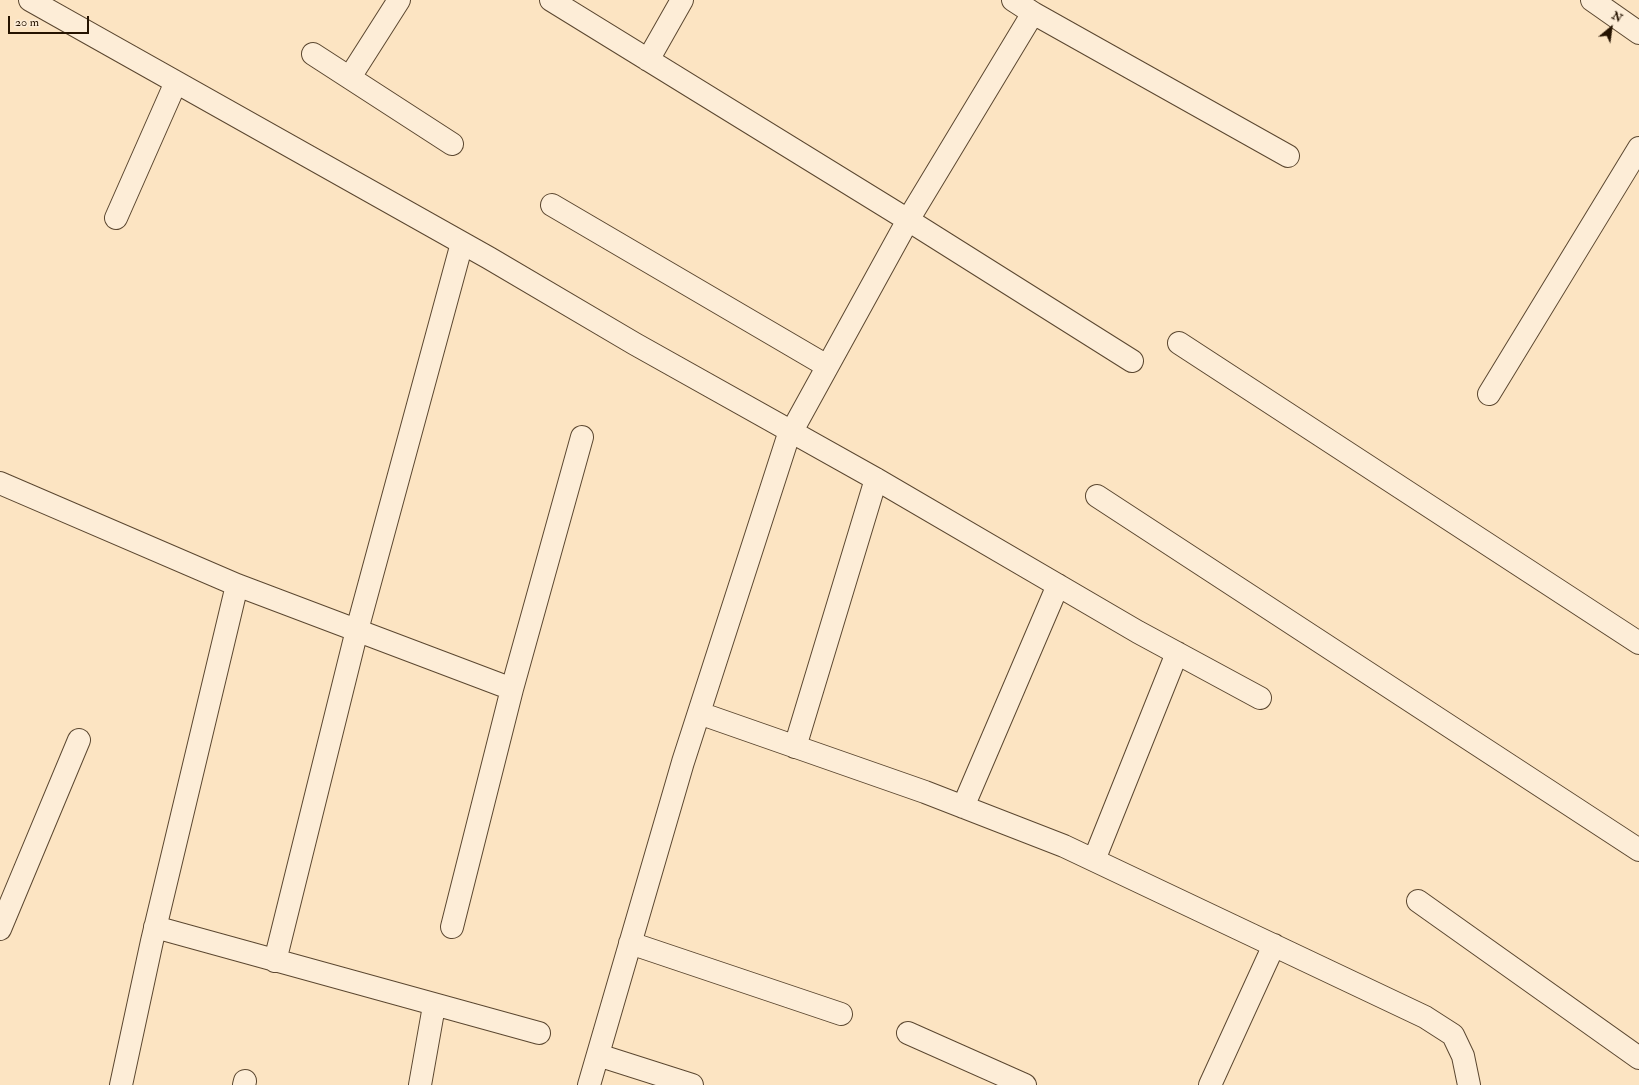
<!DOCTYPE html>
<html>
<head>
<meta charset="utf-8">
<style>
	body { margin:0 }
	#map { position:relative; width:1639px; height:1085px; overflow:hidden; background:#fce4c2; font-family:"IM FELL Double Pica",serif }
	canvas { display:block }
	.north { position:absolute; left:1591px; top:8px; width:40px; height:40px; -webkit-text-stroke:3px #fdedd7; paint-order:stroke; rotate:29deg; font-size:11px; font-weight:700; line-height:16px; text-align:center; color:#251300 }
	.north::after { content:''; display:block; margin:auto; width:14px; height:18px; background:#251300; clip-path:polygon(50% 0,100% 100%,50% 72%,0 100%) }
	.scale { position:absolute; left:8px; top:16px; width:81px; height:18px; box-sizing:border-box; border:2px solid #251300; border-top:0; padding-left:5px; font-size:12px; line-height:14px; white-space:nowrap; color:#251300; -webkit-text-stroke:3px #fdedd7; paint-order:stroke }
</style>
</head>
<body>
<div id="map">
<canvas width="1639" height="1085"></canvas>
<div class="north">N</div>
<div class="scale">20 m</div>
</div>
<script>
const ctx = document.querySelector('canvas').getContext('2d');
ctx.lineJoin = 'round';
function stroke(path, color, width, dash) { ctx.strokeStyle = color; ctx.lineWidth = width; ctx.lineCap = dash ? 'butt' : 'round'; ctx.setLineDash(dash || []); ctx.stroke(path); }
const street = new Path2D(`
	M30,0l459,258 146,86 241,135 262,153 122,66
	M551,0l357,220 224,141
	M1013,0l20,13 255,143
	M1592,0l47,33
	M313,54l139,90
	M648,60l34,-60
	M350,77l49,-77
	M552,205l275,161
	M116,218l60,-136
	M1179,343l460,300
	M1489,394l150,-246
	M0,483l237,102 275,104
	M1097,496l542,354
	M699,713l226,79 139,54 361,171 28,18 10,21 6,29
	M795,747l81,-268
	M963,807l95,-222
	M1094,860l83,-207
	M1418,901l221,157
	M155,927l384,106
	M452,927l60,-238 70,-252
	M0,929l79,-189
	M630,943l211,71
	M275,961l82,-331 105,-387
	M908,1033l117,52
	M598,1055l94,30
	M121,1085l31,-144 85,-356
	M244,1085l1,-4
	M420,1085l14,-79
	M589,1085l94,-323 104,-322 121,-220 125,-207
	M1210,1085l64,-140`);
stroke(street, '#5b4730', 24);
stroke(street, '#fdedd7', 22);
</script>
</body>
</html>
